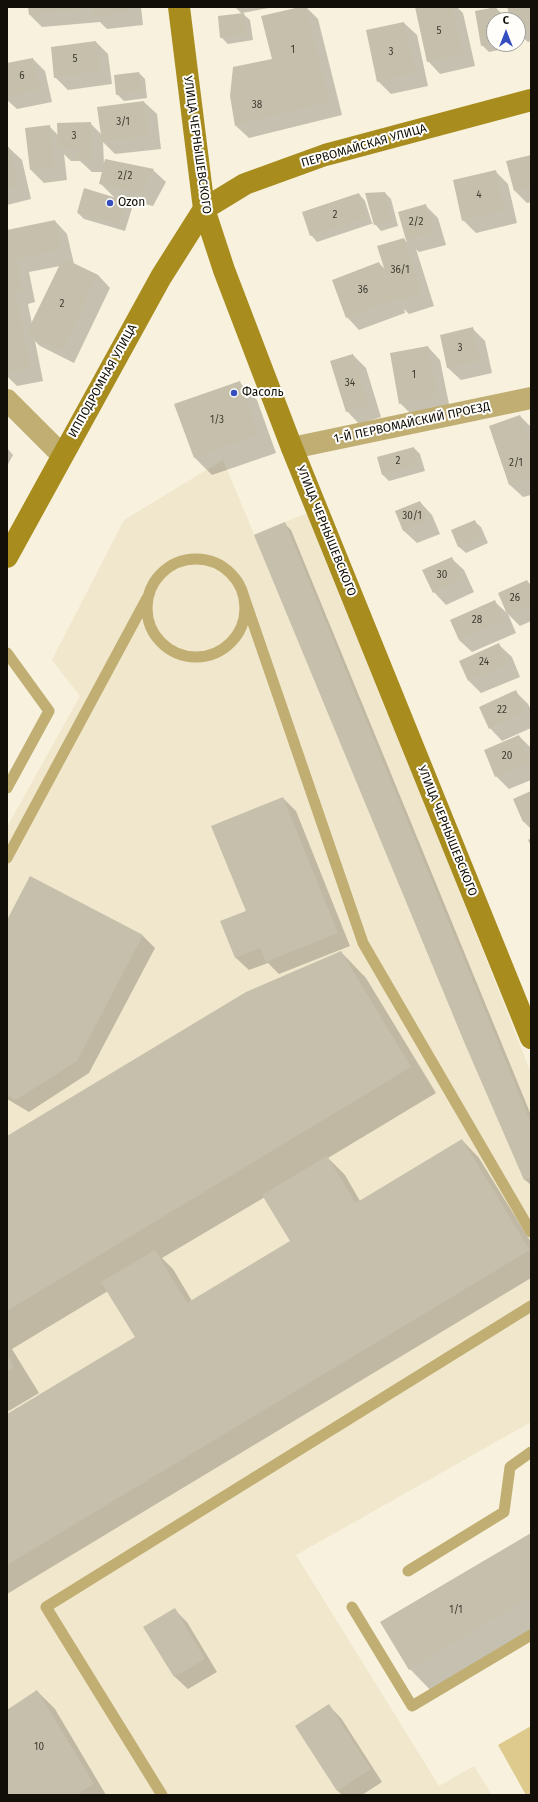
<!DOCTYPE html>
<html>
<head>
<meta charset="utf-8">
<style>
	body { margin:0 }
	#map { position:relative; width:538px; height:1802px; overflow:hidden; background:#f7f1dd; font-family:"Fira Sans",sans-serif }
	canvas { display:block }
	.frame { position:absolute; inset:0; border:8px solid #110f08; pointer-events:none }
	.north { position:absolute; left:486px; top:12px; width:40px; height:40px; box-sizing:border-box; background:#fffefa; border:1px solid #a09e99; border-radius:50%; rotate:0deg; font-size:11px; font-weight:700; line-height:16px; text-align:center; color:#110f08 }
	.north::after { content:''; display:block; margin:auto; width:14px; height:18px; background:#354dbe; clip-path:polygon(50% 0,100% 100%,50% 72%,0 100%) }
</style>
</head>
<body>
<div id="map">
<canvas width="538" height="1802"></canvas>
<div class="frame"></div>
<div class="north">С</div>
</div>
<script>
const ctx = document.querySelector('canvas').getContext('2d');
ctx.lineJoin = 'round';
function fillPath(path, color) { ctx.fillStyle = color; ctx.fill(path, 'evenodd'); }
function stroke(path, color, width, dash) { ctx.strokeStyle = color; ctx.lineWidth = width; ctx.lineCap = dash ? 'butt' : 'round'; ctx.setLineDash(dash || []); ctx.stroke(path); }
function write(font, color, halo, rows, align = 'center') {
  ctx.font = font + ' "Fira Sans",sans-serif'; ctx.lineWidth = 4; ctx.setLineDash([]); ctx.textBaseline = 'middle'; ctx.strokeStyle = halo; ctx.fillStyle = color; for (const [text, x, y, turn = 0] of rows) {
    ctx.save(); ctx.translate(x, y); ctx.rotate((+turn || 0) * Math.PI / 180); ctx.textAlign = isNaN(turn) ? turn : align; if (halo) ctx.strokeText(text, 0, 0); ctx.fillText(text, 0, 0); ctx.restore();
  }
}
fillPath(new Path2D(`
	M223,460l31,74 56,-22 221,561v349l-235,133 143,231 35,-20 18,29h-485v-968l73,-131 -28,-36 72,-140z`), '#f0e7cc');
fillPath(new Path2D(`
	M531,1726v69h-5l-28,-50z`), '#ddca8c');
fillPath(new Path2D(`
	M29,7h112l2,18 -36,4 -7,-7 -58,5 -12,-12z
	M235,7h39l-32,6 8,7 3,20 -25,4 -7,-7 21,-23z
	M304,7h2l12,12 24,96 -93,23 -13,-12z
	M421,7h36l6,6 12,53 -35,8 -12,-13z
	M508,7h23v34l-3,1 -10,-9v-13h-6z
	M496,8l6,6 1,6h-9v24h14l1,4 -20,4 -7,-7z
	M404,23l13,12 11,51 -37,8 -13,-13z
	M96,42l12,12 4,30 -44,6 -13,-13z
	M33,59l12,12 7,31 -35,7 -10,-9v-36z
	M139,73l6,6 2,19 -23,3 -7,-7z
	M144,102l13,12 4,35 -46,5 -12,-12 1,23 49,5 13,12 -13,24 -34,-8v1l7,3 6,6 -7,23 -41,-12 -6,-6 37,-15 -15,-15 3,-11h-11l-12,-11h-9l-7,-7 3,26 -23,3 -13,-13 -5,-41 23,-3 9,9 32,-12 12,12z
	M7,148h2l13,12 9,39 -24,6z
	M531,156v46l-4,1 -12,-12z
	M495,171l13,13 9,39 -41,10 -13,-13z
	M385,193l6,6 7,27 -17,5 -7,-8 -57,19 -6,-7 48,-41 6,7 7,22h2z
	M425,205l13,13 8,27 -27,7 -3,-3 18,57 -25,8 -5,-5 1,4 -46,17 -12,-13 32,-54 7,7 18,-31 3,3 -8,-30z
	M55,221l12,13 7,30 24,11 12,13 -36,75 -34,-17 -5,-5 8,40 -26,5 -10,-10v-145zM60,266l-28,58 -4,-20 7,-2 -6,-30z
	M472,328l13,13 7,32 -31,7 -13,-12 -7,-32z
	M428,347l12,13 10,49 -37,7 -13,-13z
	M353,355l13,13 15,49 -22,7 -12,-13z
	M239,382l18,18 19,53 -64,22 -17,-17z
	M520,416l11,11v68l-8,2 -13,-12 -20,-59z
	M7,448l6,7 -6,11z
	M414,448l6,6 5,17 -36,10 -7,-7z
	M420,502l12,13 8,19 -23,9 -13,-12 -7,-20z
	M474,521l7,6 7,16 -22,10 -7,-6 -7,-16z
	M284,523l7,7 240,585v70l-6,-5 -59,-137z
	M451,558l13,12 10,22 -28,13 -12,-13z
	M527,581l4,4v36l-11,5 -12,-12z
	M495,602l13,12 8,19 -44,19 -13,-12z
	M499,645l13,12 8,20 -39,16 -12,-12z
	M515,691l13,13 3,6v18l-29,13 -12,-13z
	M519,736l12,12v32l-22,9 -13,-13z
	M531,792v37l-7,-7 -10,-22z
	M283,798l13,13 54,135 -71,28 -11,-11 -19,7 -13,-12 -14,-37 25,-10z
	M531,838v8l-3,-6z
	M7,922l136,14 12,12 -66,125 -60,39 -22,-13z
	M341,952l25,26 70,115 -108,65 17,17 15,26 102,-61 17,18 52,84v36l-524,316v-179l129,-78 -28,-46 -96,58 27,44 -32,19v-275zM265,1197l26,44 -99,60 -19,-32 -11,-11z
	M531,1534v107l-94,56 -27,-28z
	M174,1609l13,13 30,50 -29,17 -13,-12 -30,-50z
	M37,1691l18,18 51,86h-99v-84z
	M329,1706l12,12 41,64 -20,13h-20l-5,-5z`), '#0003');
fillPath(new Path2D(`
	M28,7h61v2l-60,6z
	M92,7h39v5l-38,4z
	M300,7h6l24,95 -95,24 -5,-30 3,-29 39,-8 -11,-43z
	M415,7h38l10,47 -36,8z
	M496,7l3,13h-5v23l-13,3 -6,-35z
	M507,7h24v18l-13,4v-9h-7z
	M244,13l3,21 -27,4 -2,-22z
	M404,22l12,51 -39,9 -11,-52z
	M96,41l4,30 -46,7 -3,-31z
	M33,58l7,32 -33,7v-34z
	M139,72l3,19 -26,4 -2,-20z
	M144,101l5,35 -47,6 -5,-35z
	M91,122l1,37 -14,1v-11h-20l-1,-26z
	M50,125l5,43 -25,2 -5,-42z
	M7,147h2l10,40 -12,2z
	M531,155v32l-17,4 -8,-30z
	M105,159l49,10 -14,25 -41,-10z
	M496,170l9,41 -43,10 -9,-41z
	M84,188l42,13 -7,24 -42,-12z
	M385,192l7,28 -18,5 -9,-32z
	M359,193l8,25 -57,18 -8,-24z
	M426,204l8,29 -28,7 -8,-28z
	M55,220l7,30 -45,10 6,30 -7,2 15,76 -24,5v-143z
	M404,238l18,55 -27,9 -18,-56z
	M63,258l35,17 -36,76 -36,-17z
	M379,262l15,38 -48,18 -14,-38z
	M473,327l7,34 -33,7 -7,-33z
	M428,346l10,51 -39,7 -9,-51z
	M353,354l16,51 -23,7 -16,-51z
	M240,381l19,54 -65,23 -20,-54z
	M520,415l11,33v30l-22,7 -20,-59z
	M414,447l5,18 -37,10 -5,-18z
	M420,501l8,21 -25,9 -8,-20z
	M475,520l7,16 -24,11 -7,-17z
	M285,522l246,601v54l-7,3 -59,-136 -211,-509z
	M452,557l10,22 -29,14 -11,-23z
	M527,580l4,9v15l-24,10 -9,-21z
	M495,600l9,21 -45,19 -9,-20z
	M499,643l9,21 -40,17 -9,-20z
	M516,690l10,22 -37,17 -10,-22z
	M519,735l12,28 -36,14 -11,-27z
	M531,791v28l-8,3 -10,-23z
	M283,797l55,136 -72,29 -6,-14 -25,10 -15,-37 26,-10 -35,-85z
	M30,876l113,59 -66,126 -61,39 -9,-5v-175z
	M341,951l70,116 -404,244v-175l239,-144z
	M462,1139l68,111 -523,315v-151l128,-77 -34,-55 54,-32 32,53 103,-62 -28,-46 65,-39 29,47z
	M7,1355l7,12 -7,4z
	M531,1533v64l-122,73 -29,-48z
	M175,1608l30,51 -31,18 -31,-50z
	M37,1690l57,94 -18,11h-69v-85z
	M329,1704l42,65 -34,22 -42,-65z`), '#c5bfac');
stroke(new Path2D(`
	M147 608a49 49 0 1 1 98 0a49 49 0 1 1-98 0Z
	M243,594l120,349 168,289
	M7,653l42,58 -42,77
	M7,858l140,-260
	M408,1571l96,-59 6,-45 21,-15
	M352,1607l60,99 119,-71
	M162,1795l-116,-188 485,-301`), '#c1ae72', 11);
stroke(new Path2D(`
	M7,400l55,55
	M292,448l239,-50`), '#c1ae72', 22);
stroke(new Path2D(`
	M179,7l25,202 20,61 68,178 239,590
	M7,557l154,-280 43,-68 41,-25 80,-29 206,-55`), '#a98c1e', 22);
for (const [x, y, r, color] of [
	[110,203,4,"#354dbe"],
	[234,393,4,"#354dbe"]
]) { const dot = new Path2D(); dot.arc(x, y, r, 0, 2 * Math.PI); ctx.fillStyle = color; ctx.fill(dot); stroke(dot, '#fffefa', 1.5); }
write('10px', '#3e3b31', null, [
	["5",439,31],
	["1",293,50],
	["3",391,52],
	["5",75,59],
	["6",22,76],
	["38",257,105],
	["3/1",123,122],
	["3",74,136],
	["2/2",125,176],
	["4",479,195],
	["2",335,215],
	["2/2",416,222],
	["36/1",400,270],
	["36",363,290],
	["2",62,304],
	["3",460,348],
	["1",414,375],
	["34",350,383],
	["1/3",217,420],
	["2",398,461],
	["2/1",516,463],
	["30/1",412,516],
	["30",442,575],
	["26",515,598],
	["28",477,620],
	["24",484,662],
	["22",502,710],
	["20",507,756],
	["1/1",456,1610],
	["10",39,1747]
]);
write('12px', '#110f08', '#fffefa', [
	["УЛИЦА ЧЕРНЫШЕВСКОГО",197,145,82],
	["ПЕРВОМАЙСКАЯ УЛИЦА",364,146,-16],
	["ИППОДРОМНАЯ УЛИЦА",103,381,-61],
	["1-Й ПЕРВОМАЙСКИЙ ПРОЕЗД",412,423,-12],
	["УЛИЦА ЧЕРНЫШЕВСКОГО",326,531,68],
	["УЛИЦА ЧЕРНЫШЕВСКОГО",447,831,68]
]);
write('12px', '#110f08', '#fffefa', [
	["Ozon",118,203],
	["Фасоль",242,393]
], 'left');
</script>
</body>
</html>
